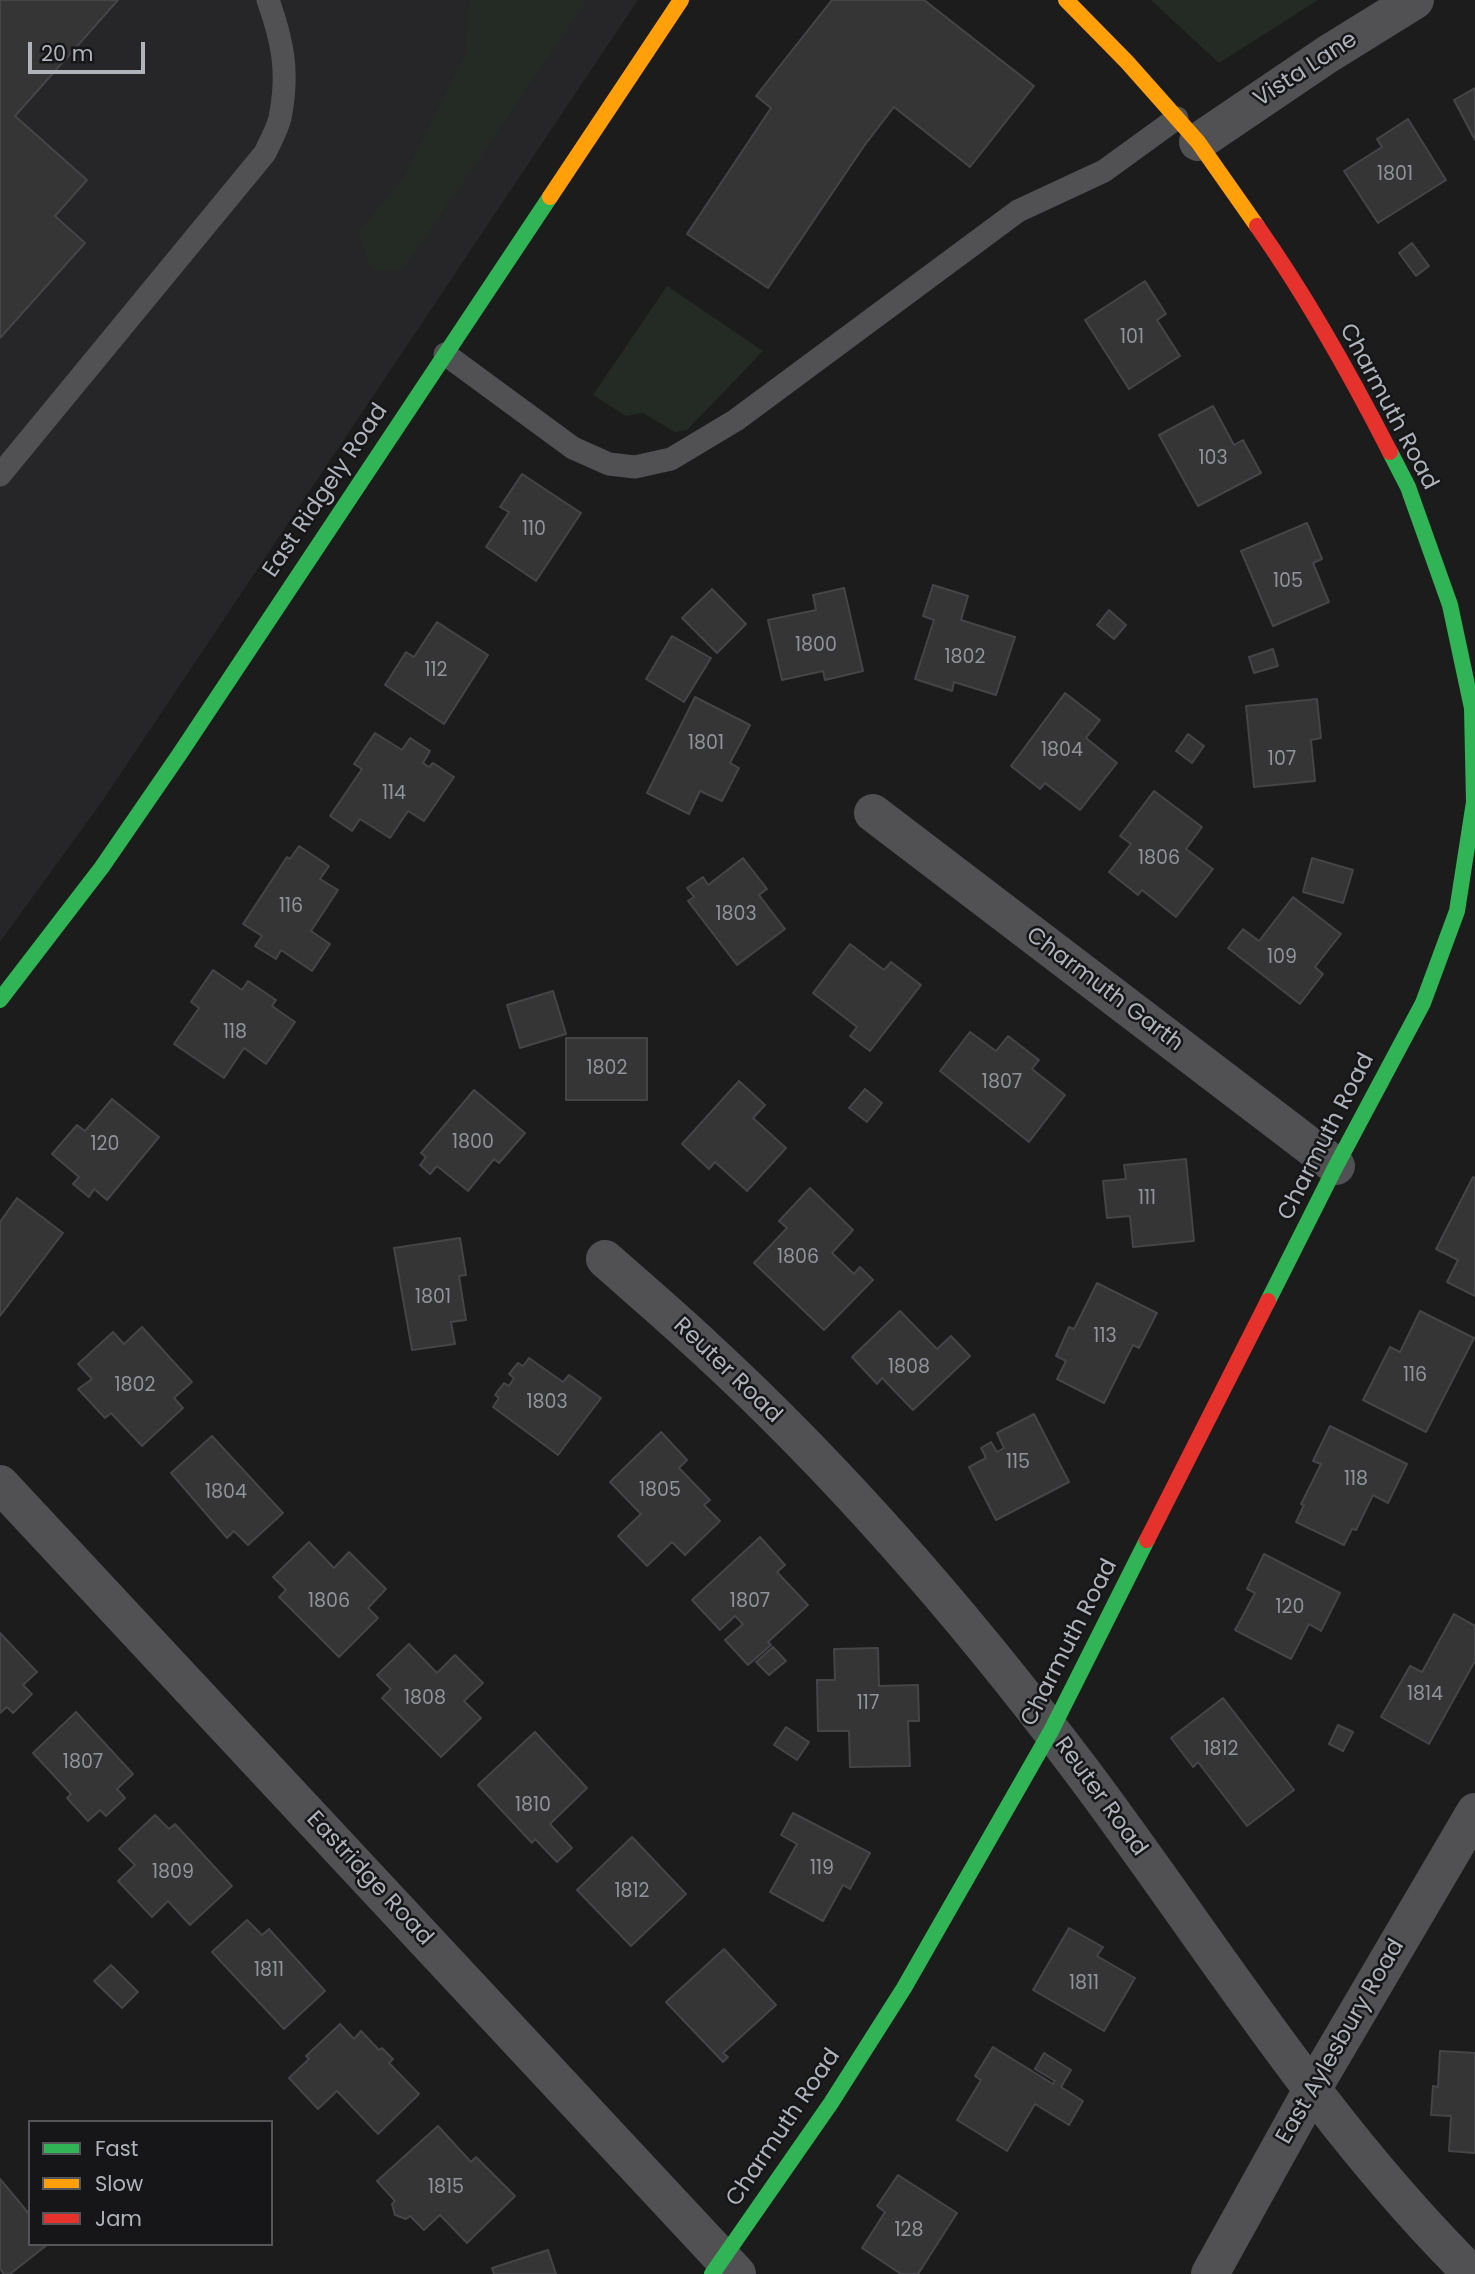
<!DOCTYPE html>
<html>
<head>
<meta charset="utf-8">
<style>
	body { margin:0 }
	#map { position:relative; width:1475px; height:2274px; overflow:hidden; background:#1c1c1c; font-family:Poppins,sans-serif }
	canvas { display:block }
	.legend { position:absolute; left:28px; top:2120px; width:245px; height:126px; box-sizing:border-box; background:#161618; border:2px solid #535559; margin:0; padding:9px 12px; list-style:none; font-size:21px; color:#afb3bb }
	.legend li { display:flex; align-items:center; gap:14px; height:35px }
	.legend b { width:35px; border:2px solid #535559 }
	.scale { position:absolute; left:28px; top:42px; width:117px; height:32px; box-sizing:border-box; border:4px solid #afb3bb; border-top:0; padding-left:9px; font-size:21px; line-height:24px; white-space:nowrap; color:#afb3bb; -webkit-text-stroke:5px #161618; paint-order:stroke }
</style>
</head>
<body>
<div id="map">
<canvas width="1475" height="2274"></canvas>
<ul class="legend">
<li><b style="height:9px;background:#30b455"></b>Fast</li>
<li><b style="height:9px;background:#ff9f0a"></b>Slow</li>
<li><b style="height:9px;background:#e5322d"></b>Jam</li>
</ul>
<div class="scale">20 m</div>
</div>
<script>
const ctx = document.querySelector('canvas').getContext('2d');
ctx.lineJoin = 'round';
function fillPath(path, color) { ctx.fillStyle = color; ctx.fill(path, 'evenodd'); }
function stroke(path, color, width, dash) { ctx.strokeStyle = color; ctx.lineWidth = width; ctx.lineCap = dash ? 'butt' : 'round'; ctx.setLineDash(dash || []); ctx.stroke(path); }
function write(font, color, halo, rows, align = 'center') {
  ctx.font = font + ' Poppins,sans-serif'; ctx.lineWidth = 5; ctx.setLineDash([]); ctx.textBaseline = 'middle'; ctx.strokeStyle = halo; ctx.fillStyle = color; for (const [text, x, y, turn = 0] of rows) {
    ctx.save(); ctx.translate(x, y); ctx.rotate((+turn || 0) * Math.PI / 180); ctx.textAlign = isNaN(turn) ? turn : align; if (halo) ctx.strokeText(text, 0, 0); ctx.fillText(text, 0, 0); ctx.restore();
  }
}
fillPath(new Path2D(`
	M0,0h638l-537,803 -101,139z`), '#262628');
fillPath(new Path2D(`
	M469,0h118l-185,271 -30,-1 -14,-37 46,-56 62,-124z
	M1151,0h167l-99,63z
	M667,286l96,65 -76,79 -12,2 -32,-19 -17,3 -33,-21z`), '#242b25');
const building = new Path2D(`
	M0,0h118l-103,116 72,64 -32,36 30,27 -85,95z
	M832,0h92l110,86 -64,81 -76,-60 -30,39 -96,142 -81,-54 84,-126 -15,-12z
	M1475,88v52l-21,-40z
	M1408,119l38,61 -68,43 -34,-52 38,-24 -5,-8z
	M1412,243l17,23 -13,10 -17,-23z
	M1145,281l21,33 -9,6 23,36 -51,33 -44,-69z
	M1213,406l21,39 9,-5 18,33 -63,33 -39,-71z
	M522,474l59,39 -45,68 -50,-34 23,-35 -9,-5z
	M1307,523l15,36 -9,4 16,39 -56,24 -32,-75z
	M933,585l35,11 -7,24 54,17 -19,58 -42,-13 -2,9 -37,-12 19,-59 -11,-4z
	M844,588l19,83 -38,9 -2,-9 -41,9 -14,-60 48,-10 -3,-15z
	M712,589l34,35 -29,29 -35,-35z
	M1109,610l17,15 -12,14 -17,-14z
	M437,622l51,33 -44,69 -59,-39 21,-33 8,5z
	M672,636l39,22 -27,44 -38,-23z
	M1273,649l5,17 -24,7 -5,-16z
	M1065,693l35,27 -14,18 31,25 -37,47 -35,-27 -5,6 -29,-23z
	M695,697l55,28 -20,38 9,5 -17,33 -22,-10 -11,23 -42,-21z
	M1317,699l4,39 -10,2 4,41 -61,6 -8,-81z
	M375,733l27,17 8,-12 20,13 -7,12 6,4 4,-4 21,14 -30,44 -16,-10 -18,27 -30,-19 -8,12 -22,-15 32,-47 -8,-5z
	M1188,734l16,12 -12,17 -16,-12z
	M1154,791l48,36 -16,22 27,20 -37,48 -34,-27 -4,5 -29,-23 22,-28 -11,-8z
	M299,846l30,20 -9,13 18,11 -27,41 19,13 -18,27 -31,-21 -5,9 -21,-13 7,-10 -19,-12 44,-67 3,2z
	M743,858l24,31 -8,6 26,34 -48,36 -49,-64 6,-4 -7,-9 16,-11 5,8z
	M1312,858l41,12 -10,33 -40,-11z
	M1293,897l48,37 -26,33 8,7 -23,30 -72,-56 15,-19 16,12z
	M850,944l34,26 7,-8 30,23 -51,66 -20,-15 7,-9 -44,-34z
	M213,970l29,20 6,-9 28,19 -4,6 23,16 -29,42 -22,-16 -20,30 -50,-34 25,-36 -8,-6z
	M553,991l13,43 -46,14 -13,-43z
	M970,1032l26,19 12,-15 31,24 -7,9 33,26 -36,47 -89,-71z
	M566,1038h81v62h-81z
	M739,1081l26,24 -12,13 33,30 -39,43 -32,-29 -6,7 -27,-25z
	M865,1089l17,14 -15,19 -18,-14z
	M474,1090l51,43 -26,30 -5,-4 -26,32 -31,-25 -7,8 -10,-9 6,-8 -5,-4z
	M112,1099l47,38 -52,63 -13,-11 -5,8 -16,-13 6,-7 -27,-23 25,-29 8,6z
	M1186,1159l8,82 -61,6 -3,-31 -23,2 -4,-37 23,-2 -2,-14z
	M1473,1177l2,1v118l-28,-14 11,-22 -22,-11z
	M810,1188l43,42 -21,23 22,21 6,-7 13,13 -49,50 -70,-67 33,-35 -8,-7z
	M17,1198l46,35 -63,83v-94z
	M460,1238l6,37 -7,1 7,44 -15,2 4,22 -43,6 -18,-102z
	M1097,1283l60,30 -18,35 -6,-3 -29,58 -47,-24 9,-18 -10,-5 13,-29 5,2z
	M900,1311l37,38 14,-13 19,20 -57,54 -31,-32 -5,6 -25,-27z
	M1420,1311l54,27 -48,94 -63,-32 27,-53 10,5z
	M142,1327l50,55 -18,16 9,10 -41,38 -31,-33 -6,5 -27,-29 14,-10 -14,-15 35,-32 11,12z
	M529,1358l34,24 6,-7 32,23 -43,57 -65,-48 6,-9 -4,-3 9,-12 5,3 5,-8 -5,-4 9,-11 5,3z
	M1034,1414l35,68 -73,38 -27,-53 17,-9 -5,-10 10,-6 6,10 7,-4 -7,-15z
	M1330,1426l77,38 -19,39 -15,-8 -17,35 -4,-1 -8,16 -48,-23 8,-17 -3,-1 20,-40 -8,-3z
	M661,1432l26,28 -8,8 31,32 -6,5 16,16 -35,34 -13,-13 -25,24 -29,-30 23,-22 -31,-32z
	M212,1436l71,77 -35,32 -14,-14 -7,7 -56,-65z
	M760,1537l25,28 -8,7 31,33 -40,37 3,3 -23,20 -23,-25 18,-16 -8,-8 -15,14 -28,-30z
	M309,1542l25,26 15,-16 37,37 -18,19 10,10 -39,39 -60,-60 7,-7 -13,-13z
	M1264,1554l76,39 -19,38 -12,-7 -18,35 -56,-29 20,-37 -8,-4z
	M1454,1614l21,12v35l-46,83 -48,-27 29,-51 12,6z
	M0,1633l37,39 -14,13 9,9 -19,19 -6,-6 -7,6z
	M409,1644l28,29 18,-18 28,28 -19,18 17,17 -40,39 -59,-59 9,-9 -14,-14z
	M773,1647l13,14 -17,14 -13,-13z
	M878,1648l1,38 39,-1 1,36h-11l2,45 -60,1 -1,-36h-31l-1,-51h18l-1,-31z
	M1223,1698l71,92 -47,36 -49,-64 -5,5 -22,-29z
	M76,1712l57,62 -16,15 8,9 -19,18 -6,-6 -12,11 -21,-23 4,-4 -38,-41z
	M1338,1725l15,7 -10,19 -14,-7z
	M786,1727l23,15 -12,18 -23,-15z
	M535,1732l52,56 -37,36 22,24 -15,14 -22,-23 -3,4 -54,-58z
	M793,1813l77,40 -20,36 -7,-4 -20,36 -53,-29 27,-48 -16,-9z
	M155,1815l14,14 6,-5 57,62 -42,39 -22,-24 -16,16 -34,-36 17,-16 -16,-16z
	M632,1837l54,57 -55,52 -54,-56z
	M247,1920l15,15 7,-6 56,62 -41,38 -72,-77z
	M1069,1928l34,19 -6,9 38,22 -31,53 -71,-41z
	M724,1949l52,56 -53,48 5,4 -5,5 -57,-60z
	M111,1965l27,27 -16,16 -28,-27z
	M340,2024l14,15 7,-8 18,19 3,-2 11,11 -4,4 30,31 -41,40 -41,-43 -19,18 -29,-31 20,-19 -3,-3z
	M993,2047l60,37 2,-3 -20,-12 9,-16 27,17 -10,17 22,14 -14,24 -34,-21 -28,47 -50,-31 24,-40 -6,-4z
	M1440,2051l35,2v100l-26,-2 2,-35 -20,-1 2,-29 5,1z
	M438,2126l33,36 5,-5 39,39 -48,47 -27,-28 -16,15 -14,-14 -4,3 -11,-4 -3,-11 3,-3 -18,-20z
	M898,2175l59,38 -39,61h-17l-39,-26 23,-36 -8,-6z
	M0,2179l30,36v29h18l-38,30h-6l-4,-5z
	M548,2250l8,24h-62l-2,-6z`);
fillPath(building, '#353536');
stroke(building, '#454548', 2);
stroke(new Path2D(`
	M445,354l128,94 36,16 26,3 36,-8 65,-39 282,-209 86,-40 73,-53
	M0,475l265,-322c5,-11 12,-23 15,-35 9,-45 3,-76 -12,-118`), '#515154', 23);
stroke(new Path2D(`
	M1198,142l130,-88 87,-54
	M873,813l463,353
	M605,1259c34,30 68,59 101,90 138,127 262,271 375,421 127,169 240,355 391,504
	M0,1484l737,790
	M1210,2274l103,-186 162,-276`), '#515154', 38);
stroke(new Path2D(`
	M0,1000l102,-133 77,-112 371,-558
	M1268,1301l68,-135 87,-163 34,-92 17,-109 -2,-94 -22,-103 -42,-118 -18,-35
	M712,2274l119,-171 73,-115 147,-257 96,-191`), '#30b455', 16);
stroke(new Path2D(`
	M1066,0l61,62 71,80 59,84
	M550,197l131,-197`), '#ff9f0a', 16);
stroke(new Path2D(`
	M1257,226c50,71 93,148 133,226
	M1147,1540l121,-239`), '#e5322d', 16);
write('19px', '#90949a', null, [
	["1801",1395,175],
	["101",1132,338],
	["103",1213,459],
	["110",534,530],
	["105",1288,582],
	["1800",816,646],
	["1802",965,658],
	["112",436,671],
	["1801",706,744],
	["1804",1062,751],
	["107",1282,760],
	["114",394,794],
	["1806",1159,859],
	["116",291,907],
	["1803",736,915],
	["109",1282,958],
	["118",235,1033],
	["1802",607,1069],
	["1807",1002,1083],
	["1800",473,1143],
	["120",105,1145],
	["111",1147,1199],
	["1806",798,1258],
	["1801",433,1298],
	["113",1105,1337],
	["1808",909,1368],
	["116",1415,1376],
	["1802",135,1386],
	["1803",547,1403],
	["115",1018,1463],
	["118",1356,1480],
	["1805",660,1491],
	["1804",226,1493],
	["1806",329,1602],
	["1807",750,1602],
	["120",1290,1608],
	["1814",1425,1695],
	["1808",425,1699],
	["117",868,1704],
	["1812",1221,1750],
	["1807",83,1763],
	["1810",533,1806],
	["119",822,1869],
	["1809",173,1873],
	["1812",632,1892],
	["1811",269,1971],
	["1811",1084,1984],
	["1815",446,2188],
	["128",909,2231]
]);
write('23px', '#afb3bb', '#161618', [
	["Vista Lane",1306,70,-33],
	["Charmuth Road",1388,407,62],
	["East Ridgely Road",326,491,-56],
	["Charmuth Garth",1104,990,37],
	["Charmuth Road",1327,1137,-63],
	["Reuter Road",727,1371,44],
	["Charmuth Road",1070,1643,-63],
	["Reuter Road",1100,1797,54],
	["Eastridge Road",369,1879,47],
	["East Aylesbury Road",1341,2042,-60],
	["Charmuth Road",784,2128,-56]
]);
</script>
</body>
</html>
